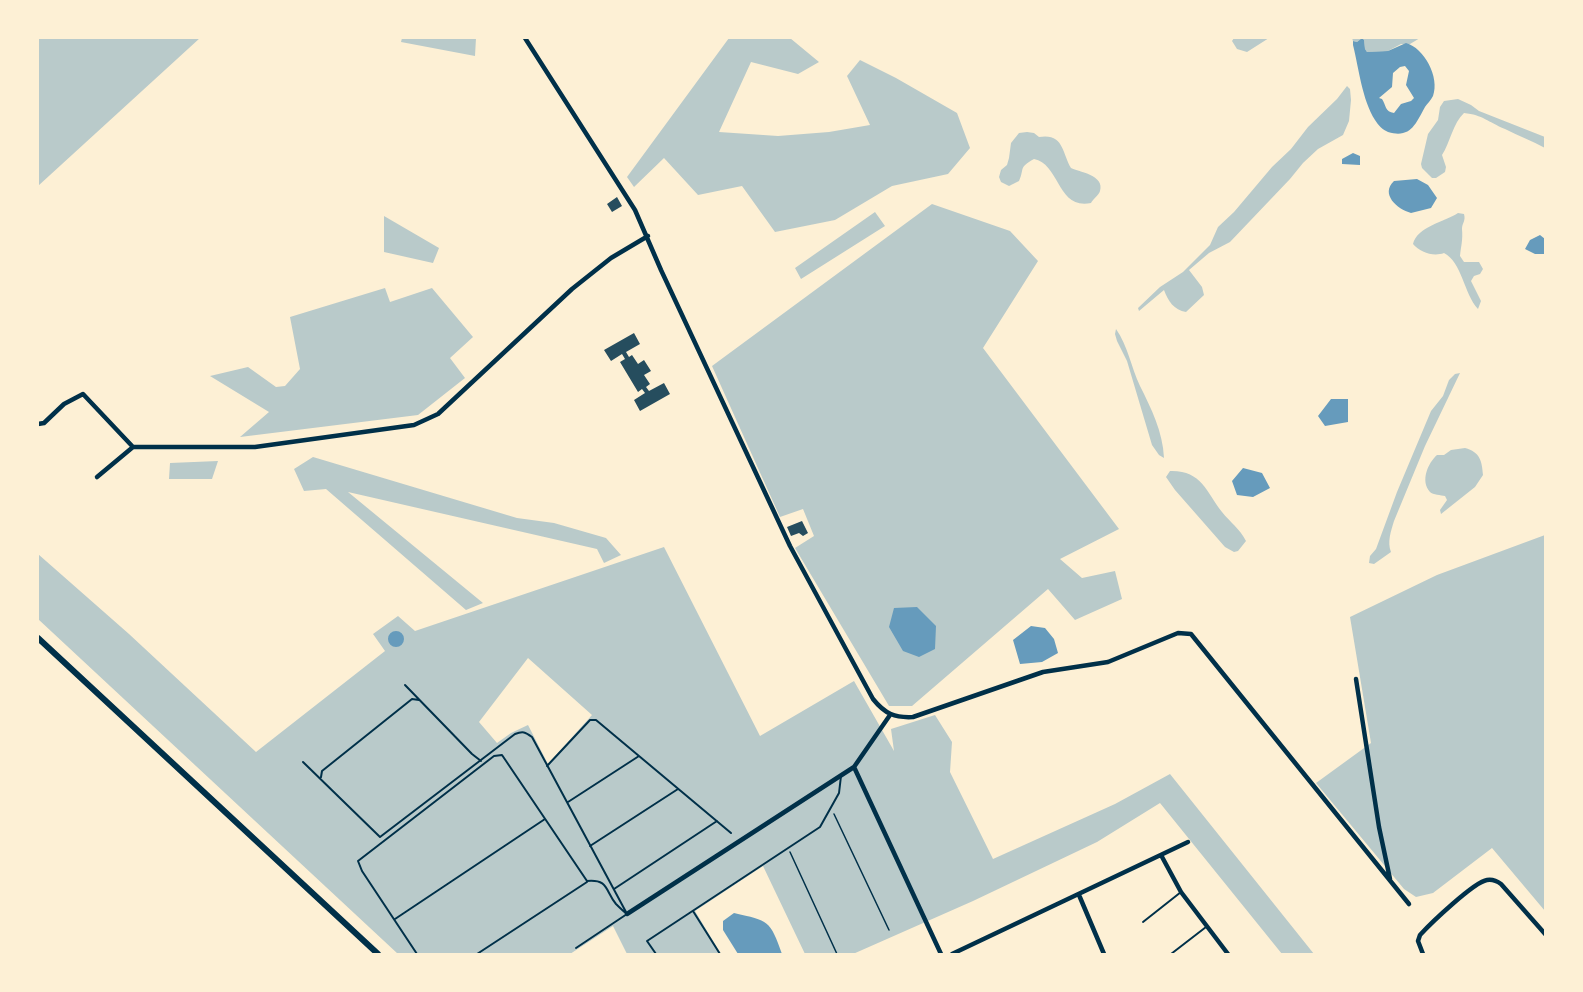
<!DOCTYPE html>
<html>
<head>
<meta charset="utf-8">
<style>
	body { margin:0 }
	#map { position:relative; width:1583px; height:992px; overflow:hidden; background:#fdf0d5; font-family:Lora,serif }
	canvas { display:block }
	.frame { position:absolute; inset:0; border:39px solid #fdf0d5; pointer-events:none }
</style>
</head>
<body>
<div id="map">
<canvas width="1583" height="992"></canvas>
<div class="frame"></div>
</div>
<script>
const ctx = document.querySelector('canvas').getContext('2d');
ctx.lineJoin = 'round';
function fillPath(path, color) { ctx.fillStyle = color; ctx.fill(path, 'evenodd'); }
function stroke(path, color, width, dash) { ctx.strokeStyle = color; ctx.lineWidth = width; ctx.lineCap = dash ? 'butt' : 'round'; ctx.setLineDash(dash || []); ctx.stroke(path); }
fillPath(new Path2D(`
	M38,38h162l-162,148z
	M402,38h74l-1,18 -74,-14z
	M729,38h61l29,24 -21,12 -47,-12 -32,70 59,4 51,-4 41,-7 -23,-49 13,-16 36,18 61,35 13,35 -22,26 -56,12 -57,34 -60,12 -33,-46 -44,9 -34,-37 -30,29 -7,-10z
	M1234,38h35l-22,14 -10,-3 -5,-8z
	M1352,38h68l-10,6h-9l-13,7 -21,1 -2,-3 -1,-9 -2,-2 -5,4 -4,-1z
	M1347,86l3,3 1,11 -2,21 -6,14 -25,14 -15,14 -13,16 -60,63 -21,11 -20,17 13,17 2,8 -18,17c-12,-2 -18,-11 -22,-22l-25,21 -1,-3 22,-21 23,-15 27,-27 8,-18 16,-15 38,-45 19,-18 17,-22 29,-28z
	M1458,99l13,6 8,6 66,26v11c-13,-7 -26,-12 -40,-19 -17,-7 -22,-14 -41,-16 -11,10 -14,30 -22,42l4,12 -1,5 -9,6h-4l-10,-10 -1,-4 7,-30 10,-14 2,-13 4,-6z
	M1027,132l7,1 5,4c25,-4 23,16 32,31 8,4 34,7 29,23 -1,4 -7,8 -9,12 -34,7 -31,-39 -57,-44 -16,9 -9,9 -15,22l-10,5 -8,-4 -2,-5 2,-7 6,-5 2,-7 2,-15 8,-10z
	M932,204l78,27 28,30 -55,87 136,181 -59,30 22,19 33,-7 7,28 -47,21 -27,-31 -136,117h-23l-94,-158 19,-12 -11,-27 -23,8 -68,-151z
	M875,212l10,14 -84,53 -6,-11z
	M1458,213l6,1c2,7 -2,9 -2,15 1,11 -1,17 -2,27l4,6h15l4,7 -3,5 -6,2 -3,5 10,20 -3,8c-14,-15 -16,-47 -34,-56 -11,4 -24,-1 -31,-9 4,-17 31,-22 45,-31z
	M384,216l55,32 -6,15 -49,-11z
	M385,288l5,14 42,-14 41,49 -23,21 15,20 -47,37 -178,22 29,-25 -59,-36 38,-9 28,20 9,-1 15,-17 -10,-52z
	M1116,329c12,17 15,38 24,57 11,22 23,46 24,72l-5,-3 -7,-10 -25,-84 -10,-20 -2,-7z
	M1460,373l-35,73 -31,75c-3,10 -7,21 -3,31l-17,12 -5,-1 1,-7 6,-7 21,-57 34,-81 12,-15 6,-16 6,-6z
	M1465,448c15,4 17,13 18,27l-8,12 -34,27 -1,-4 7,-10 -2,-4c-4,-1 -12,-1 -15,-4 -10,-11 -2,-29 7,-37h7l7,-5z
	M313,457l204,61 37,5 52,15 15,17 -17,8 -7,-14 -249,-57 135,111 -17,7 -140,-121 -22,2 -10,-22z
	M218,461l-6,18h-43l1,-16z
	M1170,471c31,-1 36,20 52,41 8,10 18,17 24,29l-8,10 -4,1 -9,-5 -50,-57 -9,-13z
	M1545,535v376l-53,-63 -59,45 -17,4 -12,-8 -88,-106 55,-40 -21,-126 87,-42z
	M664,547l96,189 94,-55 40,70 -3,-22 44,-14 17,27 -2,30 43,87 122,-55 55,-30 144,180h-32l-122,-151 -63,39 -124,59 -120,53h-48l-42,-88 -68,45 26,43h-94l-14,-28 -43,28h-172l-360,-335v-65l91,80 127,118 129,-101 -12,-17 25,-18 17,15zM528,658l64,57 -44,49 -20,-39 -17,8 -14,10 -18,-21z`), '#b9caca');
fillPath(new Path2D(`
	M1362,38l2,2 1,9 2,3 21,-1 18,-8c18,5 34,34 27,53 -2,4 -6,8 -8,11 -9,16 -14,32 -37,25 -5,-2 -10,-7 -13,-12 -13,-21 -16,-51 -22,-75v-4l4,1zM1405,66l4,5 -3,14 8,13 -3,3 -10,3 -7,9c-9,-1 -8,-8 -12,-14l-3,-1 13,-11 1,-14 7,-6z
	M1353,153l7,3v9l-18,-1v-5z
	M1417,179l11,6 9,13 -6,10 -20,5c-14,-4 -31,-19 -17,-32z
	M1540,235l5,4v15h-10l-10,-5 5,-9z
	M1331,399h17v23l-23,4 -7,-10z
	M1243,468l19,5 8,15 -17,9 -16,-2 -5,-14z
	M917,607l19,19 -1,23 -16,8 -16,-6 -14,-24 5,-19z
	M1031,626l14,2 9,11 4,14 -16,9 -22,2 -7,-24z
	M388 639a8 8 0 1 1 16 0a8 8 0 1 1-16 0Z
	M734,913c35,8 36,7 48,41h-44l-15,-24v-9z`), '#669bbc');
fillPath(new Path2D(`
	M617,197l5,9 -10,6 -5,-8z
	M634,333l6,11 -14,8 3,5 3,-2 6,9 6,-4 7,11 -7,4 6,9 -4,3 3,4 15,-8 6,11 -30,17 -6,-11 11,-7 -3,-4 -4,3 -18,-30 5,-3 -3,-5 -11,7 -7,-11z
	M802,521l6,12 -5,3 -4,-3 -8,3 -4,-9z`), '#264d5e');
stroke(new Path2D(`
	M834,814l55,116
	M790,852l47,102`), '#003049', 1.5);
stroke(new Path2D(`
	M405,685l67,69 9,7
	M303,762l77,75 135,-103c8,-3 10,-2 17,3l94,175
	M547,766l43,-46h6l135,113
	M321,777l1,-6 90,-72 7,1
	M568,802l71,-46
	M590,846l88,-57
	M614,889l103,-68
	M693,911l27,43
	M395,919l150,-100
	M1143,922l38,-30
	M417,954l-55,-83 -4,-10 136,-105 8,-1 85,126c22,-2 18,10 29,23 3,3 7,7 11,10l-51,34
	M477,954l110,-72
	M656,954l-9,-13 173,-114 19,-34 2,-17
	M1171,954l35,-27`), '#003049', 2);
stroke(new Path2D(`
	M525,38l110,172 26,60 129,276 83,153c12,15 22,19 40,18l130,-45 65,-10 70,-29 13,1 218,270
	M38,424l6,-1 20,-19 19,-10 50,53
	M97,477l36,-30h122l159,-22 24,-11 134,-125 39,-31 37,-22
	M1356,679l23,148 11,52
	M854,767l87,187
	M1161,855l20,37 47,62
	M1079,895l25,59
	M627,914l227,-147 36,-52
	M952,954l236,-112
	M1423,954l-5,-13 2,-6c11,-12 54,-53 67,-55 6,-1 10,1 14,4l45,51`), '#003049', 4.5);
stroke(new Path2D(`
	M38,638l340,316`), '#003049', 6);
</script>
</body>
</html>
